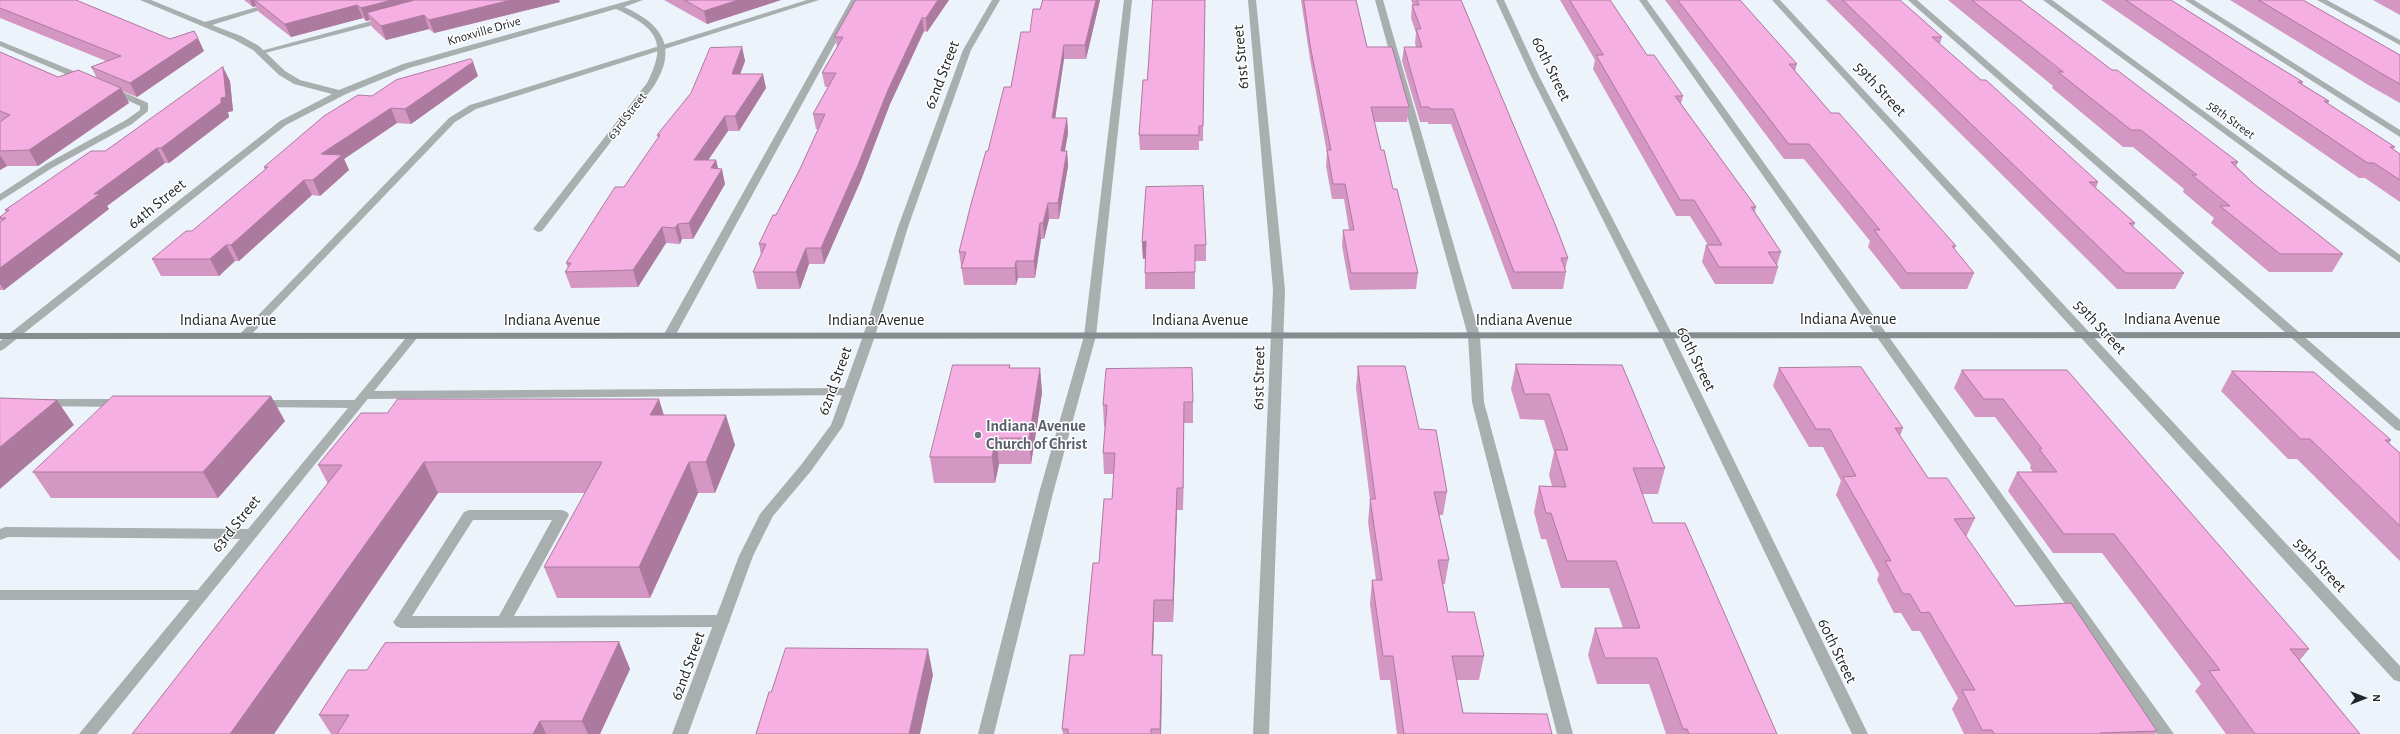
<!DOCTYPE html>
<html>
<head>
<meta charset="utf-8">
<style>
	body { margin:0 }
	#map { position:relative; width:2400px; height:734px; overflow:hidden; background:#ecf3fa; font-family:"Alegreya Sans",sans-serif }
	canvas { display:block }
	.north { position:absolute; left:2344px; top:678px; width:40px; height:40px; -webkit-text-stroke:3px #fff; paint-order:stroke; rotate:90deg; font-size:11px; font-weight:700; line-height:16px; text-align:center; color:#232628 }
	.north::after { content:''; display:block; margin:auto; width:14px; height:18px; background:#232628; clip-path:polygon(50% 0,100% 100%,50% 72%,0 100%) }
</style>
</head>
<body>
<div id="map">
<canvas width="2400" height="734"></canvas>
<div class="north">N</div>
</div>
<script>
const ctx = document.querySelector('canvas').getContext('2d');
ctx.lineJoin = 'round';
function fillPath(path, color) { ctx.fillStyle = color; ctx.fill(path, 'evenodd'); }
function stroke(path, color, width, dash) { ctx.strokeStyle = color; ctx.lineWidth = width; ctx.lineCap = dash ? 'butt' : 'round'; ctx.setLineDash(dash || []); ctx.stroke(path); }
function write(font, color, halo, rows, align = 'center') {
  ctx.font = font + ' "Alegreya Sans",sans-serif'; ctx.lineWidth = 3; ctx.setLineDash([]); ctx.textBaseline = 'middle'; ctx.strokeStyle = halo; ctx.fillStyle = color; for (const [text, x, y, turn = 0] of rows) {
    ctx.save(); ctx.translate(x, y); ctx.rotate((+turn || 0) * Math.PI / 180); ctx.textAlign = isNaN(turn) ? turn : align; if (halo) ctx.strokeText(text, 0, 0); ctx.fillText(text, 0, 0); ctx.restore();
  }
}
fillPath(new Path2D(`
	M807,0h12l-343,109 -21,13 -207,216h-8l-2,-2 211,-218 21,-13z
	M851,0h8l-184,336 -2,2h-8l-2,-2z
	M1124,0h8l-36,336 -43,157 -59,241h-16l61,-241 45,-157z
	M1375,0h8l97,336 4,66 89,332h-16l-85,-332 -4,-66z
	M1639,0h8l527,734h-17z
	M1908,0h9l483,420v11l-4,-1z
	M2185,0h9l206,130v7z
	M386,17l4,2 -1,2 -128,33 -4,-2z
	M0,41l88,36 1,2 -7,2 -82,-35z
	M112,87l36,16v8l-16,13 -80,44 -52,33v-7l46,-30 80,-44 14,-10v-4l-31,-14 -1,-2z
	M849,388l6,4 -2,3 -488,4 -6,-4 6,-4z
	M44,399h78l6,4 -6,4 -82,-1 -2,-3 2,-3z
	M260,400h97l6,4 -6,4 -101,-1 -2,-3z
	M469,510h93l5,2 2,3 -55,101 208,-1 5,2 3,4 -3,4 -5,2 -321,1 -5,-2 -3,-4 3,-4 68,-106zM473,520h79l-53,96h-87z
	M5,527l246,2 5,2 2,3 -2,3 -5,2 -243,-2 -8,3v-11z
	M0,590h201l5,1 2,4 -2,4 -5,1h-201z`), '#a9aeaf');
fillPath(new Path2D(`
	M140,0h11l54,22 76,-22h12l-81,25 29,11 18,10 26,25 15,9 39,10 64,-26 228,-64h12l-19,7c37,16 55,40 30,79l-112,145 -4,1 -5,-3 114,-146c22,-42 8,-56 -31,-74l-207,59 -63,26 -60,31 -282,224 -4,2v-10l280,-220 52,-27 -38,-10 -15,-9 -26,-25 -18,-10z
	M992,0h8l-29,50 -63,177 -33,109 -32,90 -32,45 -38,45 -20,40 -65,178h-16l67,-178 21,-42 41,-49 30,-40 32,-89 35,-109 65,-177z
	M1248,0h8l29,290 -16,444h-16l20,-444z
	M1496,0h8l35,76 134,260 195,398h-16l-191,-398 -130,-260z
	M1772,0h8l620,666v16l-6,-2z
	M2317,0h10l73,40v5z
	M413,333l4,1 2,2 -2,2 -320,396h-18l330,-400z`), '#a9aeaf');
fillPath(new Path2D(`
	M2043,0h9l348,255v8z`), '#a9aeaf');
fillPath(new Path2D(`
	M2400,332v6l-2400,1v-6z`), '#868d8e');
fillPath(new Path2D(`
	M0,0l170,39 34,12 -67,46 -15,-6 7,12 -91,63h-31l-7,4v-118l58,25 39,1 -6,-11 15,-6 -106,-43z
	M244,0h315l1,2 -126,31 -5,-4 -43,11 -14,-13 -2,-7 -4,1 -3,-3 -72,19 -32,-25 -3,-6 -3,1z
	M664,0h117l-74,24z
	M949,0l-22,32 -3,-1 -12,26 -22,47 -29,76 -37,84h-15l-9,25h-43l-4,-17 8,-17 -2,-11 17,-29 24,-46 18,-40h-2l-3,-15 16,-27h-4l-3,-14 15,-26 -2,-10z
	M1043,0h57l-14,59h-22l-9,59h12l1,15 -3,18h2l1,15 -9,53h-10l-5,20h-3l-6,39h-17l-2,7h-52l-5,-33 29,-101 42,-119 10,-23z
	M1205,0l-2,141h-4v9h-59l-1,-15 8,-55z
	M1301,0h55l11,47 42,60 -2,15h-33l7,28 12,39 25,84 -2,16 -66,1 -8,-44 1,-16h6l-5,-31h-12l-6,-33 1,-13 -17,-94z
	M1411,0h50l107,258 -3,12 1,2 -3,17h-51l-61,-165h-23v-2h-8l-18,-61 2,-14h12l-1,-4 1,-10 -5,-15 1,-13h1z
	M1560,0h50l37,55 36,41 -2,8 75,103 -1,5 26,40 -4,13 1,2 -5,17h-58l-13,-22 4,-17h2l-18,-29h-14l-83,-147 2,-9z
	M1665,0h75l57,64 -2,7 36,42 125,133 -2,3 20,24 -7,16h-66l-33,-42 2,-6 -66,-82h-20z
	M1826,0h74l42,37 -2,7 158,138 -2,6 39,35 -2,4 51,46 -9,16h-58z
	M1948,0h72l92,70 126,92 -2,4 18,18 89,70 -11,18h-63l-58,-49 3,-5 -31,-26 1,-3 -51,-42h-10l-71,-59 1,-2z
	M2101,0h70l68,43 64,39 -1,2 27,17 -1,3 67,43 -2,2 7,5v48l-35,-24h-6z
	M2230,0h73l97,55v48l-30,-17z
	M2373,0h27v15z
	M742,47l3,14 -5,13 26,14 -27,43h-11l-20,29h8l2,8 7,16 -32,55h-11l-2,5 -14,-1 -28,44 -67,1 -6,-16 3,-4 -2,-5 58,-76 34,-49 -1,-3z
	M478,76l-67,48 -14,-1 -53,36 5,11 -29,26 -8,-1 -73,66h-4l-16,15h-58l-9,-17 40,-28 73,-61 -1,-3 108,-71z
	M230,81l3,30 -5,1 1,5 -60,46h-4l-58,43 2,3 -105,81h-4v-68l1,-1 -1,-1v-3l6,-5 -1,-2 100,-59z
	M1142,242l64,3v16h-11v28h-50v-31l-2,1z
	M1516,364l149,104 -7,26h-16l11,29 124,211h-111l-17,-50h-52l-9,-29 7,-27h28l-14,-40h-48l-15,-49h-5l-7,-27 5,-26h13l-3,-11 5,-23 -10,-32 -24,-1 -9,-30z
	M1010,365v3h30l2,25 -11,71h-32l-4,19h-61l-4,-26z
	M1358,366l61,63 28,63 -4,23h-4l10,45 -4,24h-2l5,28 36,44 -5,24h-22l6,33 89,21h-155l-7,-54h-10l-10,-76 2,-24h4l-8,-58 2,-22 -14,-112z
	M1779,368l124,60 -3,8 28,42 47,40 -9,19 49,69 142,125 -2,3h-191l-12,-25 6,-11 -38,-67h-8l-11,-18h-7l-17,-33 2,-6 -43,-79 5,-14 -18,-34h-14l-36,-61z
	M1962,370h105l242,279 -9,11 60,74h-134l-31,-43 6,-7 -99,-131h-49l-45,-62 9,-19h16l-3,-4 1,-3 -36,-48h-20l-21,-29z
	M2232,371l159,69 -2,3 11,10v108l-103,-102h-9l-67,-68z
	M1193,402v21h-9l-1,87h-6l-4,112h-19l-1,33 9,22 -1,57h-98l-1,-5 22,-74 15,-92 13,-64 2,-25h-10l-1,-21 2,-26h-1l-1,-22z
	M664,415l71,30 -20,48h-17l-48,105h-93l-13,-31 41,-74h-147l-164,241h-142l196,-250 -10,-19z
	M285,421l-67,77h-167l-18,-26z
	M619,642l11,27 -30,65h-269l-12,-19z`), '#d496c2');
fillPath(new Path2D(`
	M250,0h4l2,6 -3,1z
	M392,0h54l-79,13 3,7 -4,1 -5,-13z
	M511,0h48l1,2 -126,31 -5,-13z
	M738,0h43l-74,24 -3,-13z
	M938,0h11l-22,32 -1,-14z
	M1096,0h4l-14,59 -1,-14z
	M357,5l6,13 -72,19 -6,-13z
	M424,15l5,14 -43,11 -5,-14z
	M922,18l2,13 -34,73 -29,76 -37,84 -3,-16 67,-158z
	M198,38l6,13 -67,46 -7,-14z
	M1064,45v14l-11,74 -1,-15z
	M742,47l3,14 -10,27 -3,-14z
	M473,62l5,14 -67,48 -6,-15z
	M223,67l7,14 3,30 -5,1 1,5 -60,46 -8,-15 60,-50z
	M763,74l3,14 -27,43 -4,-15z
	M121,88l8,15 -91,63 -9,-16z
	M391,108l6,15 -53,36 5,11 -29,26 -7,-16 8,-26z
	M725,116l3,15 -30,44 -4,-15z
	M1067,118l1,15 -6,33 -1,-15z
	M157,148l8,15 -58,43 2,3 -105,81 -4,-6v-16l94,-74z
	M1067,151l1,15 -9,53 -1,-16z
	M0,155l7,11 -7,4z
	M716,160l3,13 3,-4 3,15 -32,55 -4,-16 22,-55z
	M304,180l8,15 -73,66 -8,-16z
	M1048,203l1,16 -5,20 -1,-16z
	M1040,223l1,16 -6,39 -1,-17z
	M678,224l4,15 -2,5 -5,-16z
	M662,227l4,16 -28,44 -5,-17z
	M1146,241l1,17 -4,1 -1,-17z
	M226,245l9,16 -16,15 -9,-17z
	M806,248l3,16 -9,25 -4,-17z
	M1016,261l2,17 -2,7 -1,-17z
	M1040,368l2,25 -11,71 -2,-26z
	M271,396l14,25 -67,77 -15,-26z
	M659,399l9,30 -18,-14z
	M57,400l17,25 -74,64v-42z
	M1184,402v21l-1,87v-22z
	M726,415l9,30 -20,48 -9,-31z
	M996,438l3,26 -4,19 -3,-26z
	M424,462l14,31 -164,241h-44z
	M689,462l9,31 -48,105 -11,-31z
	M1177,488v22l-4,112v-22z
	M1154,600v22l-2,55v-22z
	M619,642l11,27 -30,65h-12l-6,-13z
	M928,649l5,26 -13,59h-11z
	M1162,655v22l-1,57h-1z
	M540,721l6,13h-13z`), '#ac7a9e');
const building = new Path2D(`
	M0,0h76l94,39 24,-8 4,7 -68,45 -39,-16 30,-11 -121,-48z
	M255,0h137l-31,8 -4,-3 -72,19z
	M415,0h96l-82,20 -5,-5 -43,11 -14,-13z
	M685,0h53l-34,11z
	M856,0h82l-12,18h-4l-12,25 -22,47 -30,75 -37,83h-15l-10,24h-43l13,-28h-7l14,-29h3l24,-46 25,-55h-12l23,-41h-14l21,-36h-8z
	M1043,0h53l-11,45h-21l-12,73h15l-6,33h6l-9,52h-10l-5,20h-3l-6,38h-18l-1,7h-54l5,-16h-7l12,-48 15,-53h2l16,-64h7l10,-55h9l3,-23h7z
	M1153,0h52l-2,126h-4v9h-60l4,-55h4z
	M1304,0h52l11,47h25l17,60h-38l10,43h3l9,39h4l21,84h-67l-8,-43h11l-9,-46h-12l-6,-34h4l-21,-105z
	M1417,0h44l94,224 13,34h-7l5,14h-52l-61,-163h-23l-1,-2h-8l-17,-60h18l-6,-18h5l-9,-24h7z
	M1570,0h40l37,55h7l29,41h-8l81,111h-5l30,45h-13l10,15h-59l-13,-22h16l-28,-45h-14l-84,-145h7z
	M1678,0h62l57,64h-8l42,49h8l117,133h-4l22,27h-67l-33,-43h6l-71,-86h-20z
	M1843,0h57l42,37h-10l49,43h5l112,102h-9l46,41h-6l55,50h-58z
	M1972,0h48l92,70h5l121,92h-7l23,22 89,70h-63l-60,-48h10l-38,-31h5l-56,-45h-10l-73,-58h5z
	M2126,0h45l68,43 64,39h-5l31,19h-5l71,46h-5l10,7v26l-26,-17h-6z
	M2259,0h44l97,55v29l-21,-12z
	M742,47l-10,27h31l-28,42h-10l-31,44h22l-5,8 11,1 -33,54 -11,1 -3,4 -13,-1 -29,43 -68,2 6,-9h-5l49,-76h9l36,-52h-3l34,-42 19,-45z
	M0,52l58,25 20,-7 43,18 -92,62 -29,1v-29l10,-7 -10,-4z
	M471,59l2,3 -68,47 -14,-1 -70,46 21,1 -29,25h-9l-73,65h-5l-16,14h-58l34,-28h6l76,-64h-4l60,-51 34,-21 14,1 24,-16z
	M223,67l3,30 -5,1v5l-60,45h-4l-63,46h6l-100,74v-46l6,-4h-6v-1l9,-7h-4l86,-59h14z
	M1203,186l3,59h-11v27l-50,1 1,-32 -4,1 4,-55z
	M1516,364l106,1 43,103h-32l20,55h32l92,211h-88l-2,-5h-4l-26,-71h-52l-10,-30h45l-24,-67h-49l-16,-48h-5l-7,-27 27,1 -11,-37h13l-19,-56h-24z
	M953,365h57l-1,3h31l-11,70h-33l-4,19h-62z
	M1358,366h47l14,63 17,1 11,62h-13l15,68h-11l10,52h26l10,44h-32l11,57 84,1 5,20h-148l-11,-78h-10l-11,-76h10l-12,-81h5z
	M1861,367l42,61h-8l33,50h19l28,40 -21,1 61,87 56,-3 86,128 -57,2 1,1h-107l-2,-4h-10l-20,-40h13l-46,-78 -8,1 -11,-19h-7l-18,-33h6l-48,-84 13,-1 -26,-47h-14l-37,-61z
	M1192,368l1,34h-9l-1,86h-6l-4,112h-19l-2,55h10l-2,74h-9v5h-83v-5h-6l8,-74h14l9,-92h6l5,-64h8l3,-46h-12l4,-48h-4l3,-36z
	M1962,370h105l242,279h-19l70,85h-105l-46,-63 11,-1 -106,-136h-50l-47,-62h40l-18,-23h3l-39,-50h-19z
	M2232,371l82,1 77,68h-6l15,13v73l-90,-87h-9z
	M113,396h158l-68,76h-170z
	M0,398l57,2 -57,47z
	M398,399h261l-9,16h76l-20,47h-17l-50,105h-95l58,-105h-178l-194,272h-98l210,-269h-24l43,-52h26z
	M619,642l-37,79h-42l-7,13h-196l12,-19h-30l29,-45h19l18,-27z
	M786,648l142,1 -19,85h-153l13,-42h2z`);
fillPath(building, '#f6afe2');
stroke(building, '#ac7a9e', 1);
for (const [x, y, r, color] of [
	[978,435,4,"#6b7280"]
]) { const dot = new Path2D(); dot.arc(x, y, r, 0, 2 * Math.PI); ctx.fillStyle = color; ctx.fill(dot); stroke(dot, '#fff', 1.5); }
write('13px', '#232628', '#fff', [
	["Knoxville Drive",484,31,-16],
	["63rd Street",627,116,-52],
	["58th Street",2231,120,36]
]);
write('16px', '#232628', '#fff', [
	["61st Street",1241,57,-95],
	["60th Street",1551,69,64],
	["62nd Street",942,75,-69],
	["59th Street",1880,89,47],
	["64th Street",157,204,-39],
	["Indiana Avenue",1848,319],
	["Indiana Avenue",2172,319],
	["Indiana Avenue",228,320],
	["Indiana Avenue",552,320],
	["Indiana Avenue",876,320],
	["Indiana Avenue",1200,320],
	["Indiana Avenue",1524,320],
	["59th Street",2100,327,47],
	["60th Street",1696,359,64],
	["61st Street",1259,378,-89],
	["62nd Street",835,381,-70],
	["63rd Street",236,524,-51],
	["59th Street",2320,565,47],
	["60th Street",1837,651,64],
	["62nd Street",688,666,-70]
]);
write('bold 16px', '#5b616d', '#fff', [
	["Indiana Avenue",986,426],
	["Church of Christ",986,444]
], 'left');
</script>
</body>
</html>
